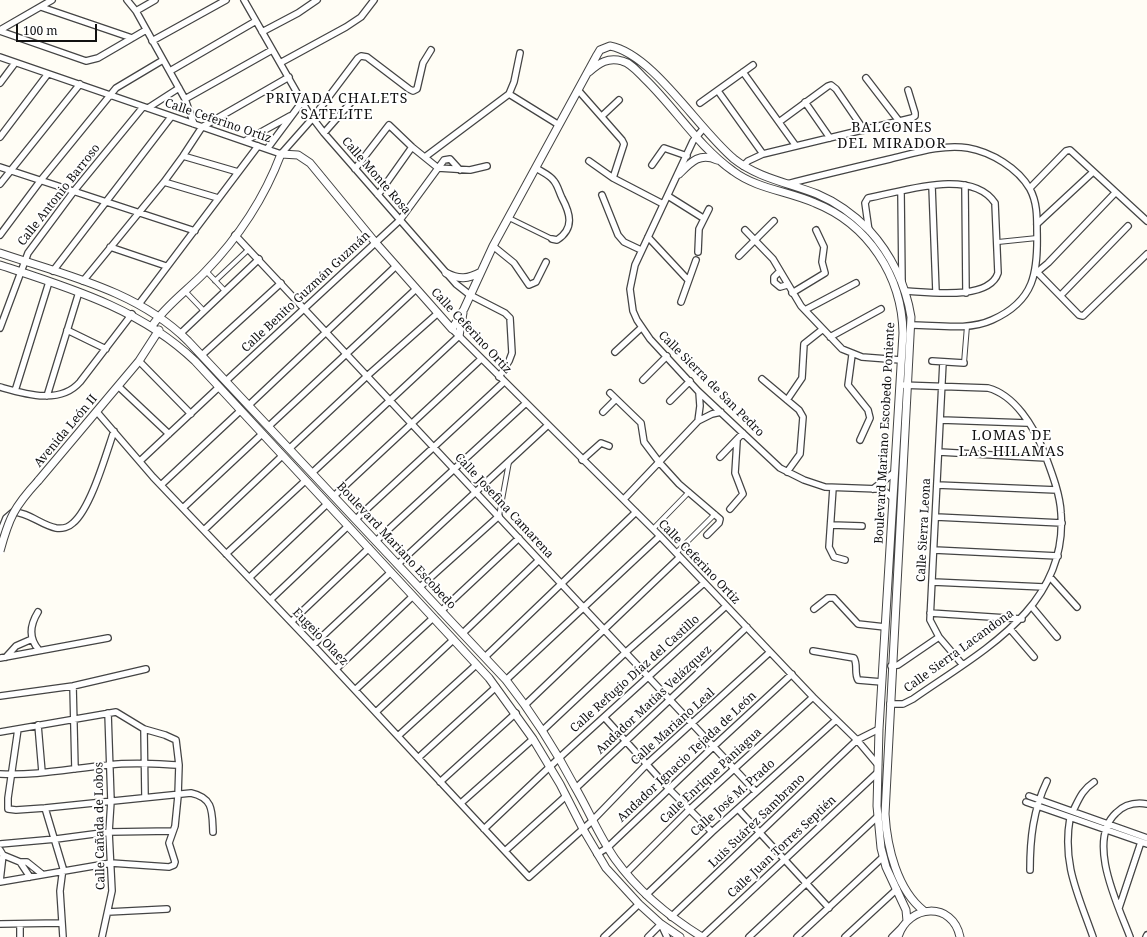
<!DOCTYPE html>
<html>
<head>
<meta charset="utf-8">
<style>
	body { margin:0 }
	#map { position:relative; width:1147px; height:937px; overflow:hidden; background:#fffdf5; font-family:"Noto Serif",serif }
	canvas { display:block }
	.scale { position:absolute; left:16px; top:24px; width:81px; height:18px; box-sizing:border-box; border:2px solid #111; border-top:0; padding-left:5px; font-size:12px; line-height:14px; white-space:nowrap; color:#111; -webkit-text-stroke:3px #fff; paint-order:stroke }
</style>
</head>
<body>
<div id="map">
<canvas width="1147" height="937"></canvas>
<div class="scale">100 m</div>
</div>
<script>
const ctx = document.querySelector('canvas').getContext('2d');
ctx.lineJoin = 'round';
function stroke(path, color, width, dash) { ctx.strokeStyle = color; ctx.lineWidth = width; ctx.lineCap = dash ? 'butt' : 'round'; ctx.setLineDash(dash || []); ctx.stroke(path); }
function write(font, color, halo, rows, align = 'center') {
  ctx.font = font + ' "Noto Serif",serif'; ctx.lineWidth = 4; ctx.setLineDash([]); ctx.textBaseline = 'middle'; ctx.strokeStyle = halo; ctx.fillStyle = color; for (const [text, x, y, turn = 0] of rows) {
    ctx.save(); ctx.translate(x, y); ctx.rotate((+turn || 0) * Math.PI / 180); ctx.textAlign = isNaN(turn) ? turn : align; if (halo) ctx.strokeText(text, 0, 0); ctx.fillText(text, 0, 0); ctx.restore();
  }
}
const pedestrian = new Path2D(`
	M509,218l43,21
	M998,242l39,-4
	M206,271l19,20
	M215,281l34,-32
	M185,291l19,20
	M964,363l3,-37
	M499,516l10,-54
	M653,529l36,-37
	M676,553l39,-39`);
const minor = new Path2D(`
	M127,0l9,11 49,88 9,25
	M244,0l64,112 16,21 132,151 14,11 35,18 5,5 2,35 -3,8 -10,16
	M41,7l91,31
	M136,11l19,-11
	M0,30l52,-30
	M0,31l86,30 12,-3 48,-28
	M262,32l36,-19 19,-13
	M152,41l74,-41
	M520,53l-6,29 -5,12 50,31
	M0,57l281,97 31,-35 46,-61 3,-2 6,1 42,32 4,2 4,-2 6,-26 8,-13
	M280,63l66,-36 15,-10 13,-17
	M170,71l86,-50
	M743,72l53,74
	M866,78l33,43
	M0,83l15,-20
	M578,90l44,50 2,4 -11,34 50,26
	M718,91l45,63
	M185,99l87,-49
	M805,102l25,36
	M700,103l53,-38
	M148,108l31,-20
	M602,116l17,-16
	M779,122l49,-36 3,-1 5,4 28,41
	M703,129l-10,12 -58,124 -5,24 3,22 4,9 13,19 48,52 82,77 24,12 21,7 54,2 5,2 9,7
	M324,133l29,-33
	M0,137l47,-62
	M245,141l45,-25
	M267,149l35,-47
	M183,156l55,16
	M425,157l84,-63
	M589,161l24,17
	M652,165l12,-17 23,8
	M743,166l5,-5 15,-7 149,-36 3,-2v-3l-7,-23
	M0,167l195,64
	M536,168c6,4 14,7 18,13 4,5 5,11 8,17 8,15 13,30 -5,42l-5,-1
	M355,169l34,-44 23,22 26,21 32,2 17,-4
	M164,182l54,16
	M0,184l80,-100
	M787,184c35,-9 69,-17 103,-25 25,-6 52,-15 78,-11 23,4 50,20 62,41 7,13 7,27 7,41 1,42 -2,71 -45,90 -24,11 -55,5 -81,5
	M965,185l1,108
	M932,186l4,106
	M1030,188l36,-37 4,-1 77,71
	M901,192l1,90
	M378,195l34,-48
	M602,195l16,40 6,7 17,8
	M668,196l35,22
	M1037,224l56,-52
	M745,230l28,29 28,47 41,43 20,8 39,3
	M869,231l-4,-28 3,-5c34,-6 103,-31 127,5l3,70c-9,28 -70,19 -93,18
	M0,235l41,-55 75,-92 47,-28
	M235,235l521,557
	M648,237l40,43
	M493,246l21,17 15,22 7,-3 10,-20
	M110,247l56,19
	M698,252l1,-23 10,-20
	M739,256l35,-35
	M53,271l118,-154
	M780,271l-6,6v5l6,5 7,-2
	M1036,273l12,-10 67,-70
	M1038,273l41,42 4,1 64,-62
	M83,281l81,-99 19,-26 19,-29 87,-50
	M792,293l33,-20 -3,-11 2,-15 -8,-17
	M1061,295l67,-69
	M681,302l15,-42
	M139,304l119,-158
	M805,310l51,-27
	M0,328l28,-75 46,-62 69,-84
	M452,329l208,207 153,161 44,43 21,25
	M67,330l39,19
	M181,333l78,-74
	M830,337l51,-28
	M615,352l26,-24
	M202,355l79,-72
	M852,355l-4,30 20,25 2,8 -10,22
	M139,361l52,53
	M932,361l32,2
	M943,362l-13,258 9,17 23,27
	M762,379l37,31 4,7 -3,37 -13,18
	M227,380l173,-160 44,-60 6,-1 10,11
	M643,380l24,-24
	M118,386l51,48
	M0,387c25,7 60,18 80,-5l52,-68
	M15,391l34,-109
	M610,393l31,30 3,19 15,20 20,22 41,35 -1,4 -12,12
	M47,396l32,-104
	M787,400l15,-22 2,-34 19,-15
	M670,401l20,-20
	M249,405l147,-139
	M97,412l56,65 160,168 216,232 63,-56 55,-57 123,-112
	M603,412l13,-13
	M941,420l86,3
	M698,421l2,-15 -1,-14
	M269,426l147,-137
	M290,448l77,-72 71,-63
	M939,452l107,6
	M720,457l23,-24
	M582,460l19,-17 8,3
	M140,461l79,-74
	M313,472l146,-136
	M161,485l79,-74
	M937,485l120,5
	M833,488l-4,59 5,10 11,3
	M873,489l22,-17
	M334,496l147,-137
	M624,499l74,-78 14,-7 9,-2
	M184,507l78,-73
	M730,509l13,-15 -8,-21 2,-32
	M936,517l126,6
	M356,519l148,-137
	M831,525l31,1
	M204,530l78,-74
	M0,533l6,-15 7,-6c15,0 28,13 43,16 6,1 13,-1 17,-5 18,-15 33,-69 41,-92
	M376,541l150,-138
	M934,550l124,6
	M226,554l79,-73
	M398,564l150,-139
	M1050,577l27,30
	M249,578l78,-74
	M933,582l111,5
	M420,587l79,-71
	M270,600l78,-74
	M1032,607l25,30
	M814,609l14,-11h6l24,26 27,3
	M441,611l78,-73
	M38,612c-8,13 -10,26 1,38
	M930,613l92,6
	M291,622l78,-74
	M1010,629l24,28
	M463,633l76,-73
	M313,645l78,-73
	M813,651l41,7c4,7 0,15 4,22l24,2
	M6,657l10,-11 16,-7
	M485,657l151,-145
	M0,658l108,-20
	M891,666l7,-1 41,-28
	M336,669l77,-73
	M506,680l154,-144
	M73,686l2,83
	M355,690l78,-72
	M0,696l73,-10 73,-17
	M890,704h13l10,-5c67,-47 155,-91 148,-186 -1,-20 -10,-42 -17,-61 -10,-25 -29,-57 -56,-64l-88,-3
	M525,705l155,-148
	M376,712l77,-72
	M604,717l65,72 43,43
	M38,725l4,47
	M18,729l-10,69v11l8,1 29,-2 146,-15c23,5 21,19 22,39
	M144,729l1,68
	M542,731l84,-79 78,-69
	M0,732l116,-20 28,17 21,6 11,5 3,25 -1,31 -3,30 -6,17 6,19 -1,3 -5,2 -58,-4 -111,19
	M398,736l78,-71
	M418,758l78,-71
	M0,774c37,2 73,-6 109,-9 24,-3 47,-1 70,0
	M440,782l76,-69
	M576,788l171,-161
	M1029,796l118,42
	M1026,802l121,42
	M461,803l72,-64
	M45,808l18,60 -3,23 3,46
	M738,809l91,99
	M1073,811c6,-12 9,-21 21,-29
	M1070,818c-8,46 8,76 23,119
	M484,829l75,-71 167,-152
	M0,844l56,-5 53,-7 64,-1
	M0,850l3,5 17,7 10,15
	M505,851l61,-55
	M597,854l10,-6 107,-102 78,-72
	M20,862h7l15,12
	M1030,870c0,-31 3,-60 17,-89
	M626,873l63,-63 124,-113
	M0,881l3,-26
	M646,895l66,-63 124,-112
	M1119,908l22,-66
	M108,912l59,-3
	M671,917l186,-177 22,-11
	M0,924l61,-1
	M20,924v13
	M102,937l10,-46 -3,-59 2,-31 -3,-88
	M604,937l35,-33
	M648,937l13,-13 6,13
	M702,937l175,-164
	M749,937l128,-120
	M797,937l86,-80
	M845,937l52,-48
	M892,937l10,-10
	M1130,937c-12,-32 -44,-96 -14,-124 9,-9 19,-11 31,-9
	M1146,937l1,-2`);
const tertiary = new Path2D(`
	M589,72c10,-9 19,-15 33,-11 9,2 16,11 23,18 30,29 54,68 88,92 24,18 55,20 82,32 53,21 87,73 88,130l-24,396 -2,77 4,42 5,19 20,43 1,11
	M679,174c12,-12 21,-22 38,-14
	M0,253c65,22 138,38 188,88l318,339c26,33 49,69 69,107 14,24 24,49 40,72 23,32 53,57 87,78
	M0,265c70,23 141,44 195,96l294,317 44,61 27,45 23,45 23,39 33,36 22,20 19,13
	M446,273c13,7 22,6 35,-1
	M152,326c14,-21 36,-36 53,-54 33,-34 59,-73 76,-118l17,1 12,8 65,79 77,87 12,-20 29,-63 104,-191 3,-5 10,-4c43,8 88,83 124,113 24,19 55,24 83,35 19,8 37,21 52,36 22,24 37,55 42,87l-26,497c2,33 12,76 39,97
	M459,336l4,-23
	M38,481l101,-120 20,-31
	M898,937c10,-33 55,-36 62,0`);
stroke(pedestrian, '#444', 6);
stroke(minor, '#444', 8);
stroke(tertiary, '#444', 9);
stroke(pedestrian, '#fff', 4);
stroke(minor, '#fff', 5.5);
stroke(tertiary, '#fff', 7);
const tertiaryBridge = new Path2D(`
	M0,551c9,-33 14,-44 38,-70`);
stroke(tertiaryBridge, '#444', 9, []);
stroke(tertiaryBridge, '#fff', 7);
write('12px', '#111', '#fff', [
	["Calle Ceferino Ortiz",218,121,19],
	["Calle Monte Rosa",376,176,49],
	["Calle Antonio Barroso",59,195,-52],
	["Calle Benito Guzmán Guzmán",306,292,-43],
	["Calle Ceferino Ortiz",471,331,47],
	["Calle Sierra de San Pedro",711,384,45],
	["Avenida León II",66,431,-50],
	["Boulevard Mariano Escobedo Poniente",885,433,-87],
	["Calle Josefina Camarena",504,506,47],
	["Calle Sierra Leona",924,530,-87],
	["Boulevard Mariano Escobedo",396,546,47],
	["Calle Ceferino Ortiz",699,562,46],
	["Eugeio Olaez",320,637,46],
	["Calle Sierra Lacandona",959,651,-36],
	["Calle Refugio Díaz del Castillo",635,674,-42],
	["Andador Matías Velázquez",654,700,-43],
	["Calle Mariano Leal",673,727,-42],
	["Andador Ignacio Tejada de León",687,757,-43],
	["Calle Enrique Paniagua",711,776,-43],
	["Calle José M. Prado",733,798,-42],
	["Luis Suárez Sambrano",757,821,-44],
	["Calle Cañada de Lobos",100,826,-91],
	["Calle Juan Torres Septién",782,847,-43]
]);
ctx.letterSpacing = '1px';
write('14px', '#111', '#fff', [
	["PRIVADA CHALETS",337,99],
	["SATELITE",337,115],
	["BALCONES",892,128],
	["DEL MIRADOR",892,144],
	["LOMAS DE",1012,436],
	["LAS HILAMAS",1012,452]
]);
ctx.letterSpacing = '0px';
</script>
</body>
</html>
